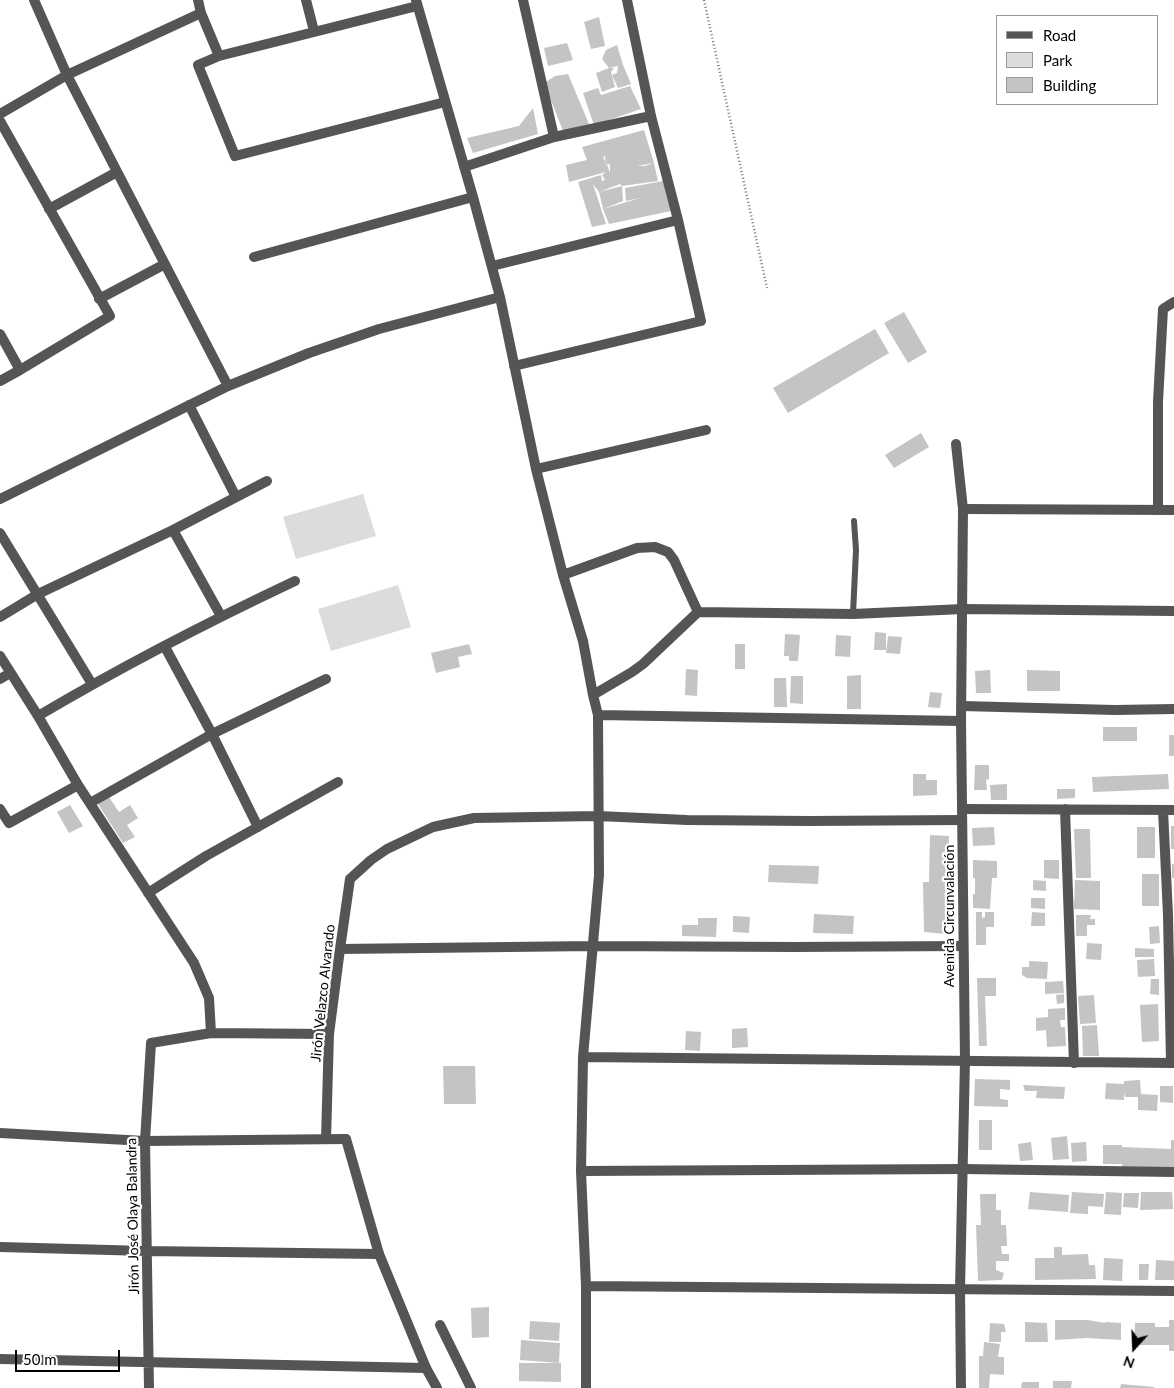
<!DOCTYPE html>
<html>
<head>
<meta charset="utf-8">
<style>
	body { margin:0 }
	#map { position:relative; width:1174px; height:1388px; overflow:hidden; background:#fff; font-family:Lato,sans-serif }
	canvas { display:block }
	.legend { position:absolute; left:996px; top:15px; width:162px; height:90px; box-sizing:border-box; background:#fff; border:1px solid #999; margin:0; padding:6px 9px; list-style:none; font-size:15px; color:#000 }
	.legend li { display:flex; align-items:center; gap:10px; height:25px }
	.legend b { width:25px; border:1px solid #999 }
	.north { position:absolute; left:1109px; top:1323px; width:50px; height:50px; -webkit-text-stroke:4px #fff; paint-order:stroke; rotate:200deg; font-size:14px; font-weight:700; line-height:20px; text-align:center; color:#000 }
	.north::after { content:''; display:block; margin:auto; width:18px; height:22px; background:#000; clip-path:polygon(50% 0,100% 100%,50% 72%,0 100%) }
	.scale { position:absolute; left:15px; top:1350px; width:105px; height:22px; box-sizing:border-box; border:2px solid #000; border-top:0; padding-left:6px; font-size:15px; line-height:18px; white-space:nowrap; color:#000; -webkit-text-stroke:4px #fff; paint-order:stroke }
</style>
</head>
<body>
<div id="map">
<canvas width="1174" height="1388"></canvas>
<ul class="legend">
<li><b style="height:6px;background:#555"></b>Road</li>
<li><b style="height:14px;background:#dcdcdc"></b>Park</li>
<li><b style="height:14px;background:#c4c4c4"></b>Building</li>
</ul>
<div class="north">N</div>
<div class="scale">50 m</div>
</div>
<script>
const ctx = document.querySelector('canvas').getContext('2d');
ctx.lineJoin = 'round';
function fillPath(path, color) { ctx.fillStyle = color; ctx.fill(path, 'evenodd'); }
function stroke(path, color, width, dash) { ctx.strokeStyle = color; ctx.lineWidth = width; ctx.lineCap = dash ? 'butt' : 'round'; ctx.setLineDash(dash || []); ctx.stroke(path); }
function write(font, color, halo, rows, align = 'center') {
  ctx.font = font + ' Lato,sans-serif'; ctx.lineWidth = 4.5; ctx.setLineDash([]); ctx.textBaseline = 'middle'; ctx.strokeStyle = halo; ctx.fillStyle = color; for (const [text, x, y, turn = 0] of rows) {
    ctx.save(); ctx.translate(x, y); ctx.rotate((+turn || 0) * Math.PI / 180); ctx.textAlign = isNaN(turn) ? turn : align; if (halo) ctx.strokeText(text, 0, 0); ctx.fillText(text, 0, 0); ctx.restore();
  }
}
fillPath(new Path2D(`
	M363,494l13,42 -80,23 -13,-42z
	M398,585l13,42 -80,24 -13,-42z`), '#dcdcdc');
fillPath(new Path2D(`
	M599,17l6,29 -14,3 -7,-27z
	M567,43l6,17 -25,6 -4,-18z
	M617,45l6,20 8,19 -13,4 -6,-13 5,-2 1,-7 -9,2 -7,-9 4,-9z
	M609,68h5l-3,4 4,15 -13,5 -6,-19z
	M568,74l21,50 -26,7 -14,-36 -3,-13 9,-6z
	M630,86l11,23 -47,16 -11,-32 15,-5 3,7z
	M533,108l5,26 -65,19 -6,-15 52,-12z
	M644,130l10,33 -17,3h8l9,-3 4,18 -36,5 -2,-2 -21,8 -6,-8 13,40 -14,3 -14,-45 23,-7 1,6 3,-1 -3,-5 4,-3 -37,10 -3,-17 21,-5 -5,-13zM605,156l1,9 4,-1v9l-2,-6 -5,-10z
	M663,181l8,30 -62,13 -6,-15 37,-11 -14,3 -1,-13z
	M622,186l1,15 -20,8 -4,-17z
	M904,312l23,40 -19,11 -24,-40z
	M875,329l14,24 -101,60 -15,-25z
	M921,433l8,14 -35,21 -9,-13z
	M875,632l11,1v17h-12z
	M785,634l15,1 -2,26h-9v-5h-5z
	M836,635l15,1 -1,21 -15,-1z
	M888,636l14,1 -2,17 -14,-1z
	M469,644l3,10 -14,3 2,10 -24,6 -5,-20z
	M735,644h10v25h-10z
	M686,669l12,1 -1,26 -12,-1z
	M990,670l1,23h-15l-1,-22z
	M1027,670l33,1v20h-33z
	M861,675v34h-14v-33z
	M791,676h12v28l-13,-1z
	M774,678h12l1,29h-13z
	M930,692l12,1 -2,15 -12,-1z
	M1103,727h34v14h-34z
	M1169,735h5v21h-5z
	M975,765h14v14l-3,1 1,10h-13z
	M913,774h13v6h11v15l-24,1z
	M1168,774l1,15 -76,3 -1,-15z
	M1007,784v16h-16l-1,-15z
	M1057,789h18v9l-18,1z
	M109,797l10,15 11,-7 8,13 -11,7 8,12 -12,6 -25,-39z
	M70,805l13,21 -14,7 -12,-21z
	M1171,826h3v23h-3z
	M994,827l1,18 -22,1 -1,-18z
	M1137,827h18v31h-18z
	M1074,829h16l1,49h-15z
	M930,835l19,1 -3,98 -22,-2 -1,-50h6z
	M973,860l24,1v17h-5l-2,31 -17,-1v-14h2v-16h-2z
	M1044,860h15v19l-15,-1z
	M1172,864h2v14h-2z
	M769,865l50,1 -1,18 -50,-2z
	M1142,874h17v32h-17z
	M1033,880l13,1v10l-13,-1z
	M1075,880l25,1v29l-26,-1z
	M1031,898h14v11l-14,-1z
	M976,912h6v6l3,-1v-5h9v15h-8v18h-10z
	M1032,912l13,1v13h-14z
	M814,914l40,2 -1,18 -40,-1z
	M1076,915h15l-1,4h5v6h-8v11h-11z
	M733,916l17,1 -1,16 -16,-1z
	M698,918h19l-1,19 -34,-1v-11h16z
	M1159,926l1,17 -10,1 -1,-17z
	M1087,943l15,1 -1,16 -15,-1z
	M1135,948l19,1v8h-19z
	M1154,959l1,17 -17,1 -1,-17z
	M1029,961l19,1 -1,17 -20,-1 -5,-3v-8h7z
	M977,978h19v18h-11l2,50h-8z
	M1151,979h8v16l-9,-1z
	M1063,981l1,12 -19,1v-12z
	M1064,994v9l-7,1 -1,-9z
	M1094,995l2,28 -16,1 -2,-28z
	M1158,1004l1,37 -17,1 -2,-37z
	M1065,1008v12h-5l1,7h4l1,19 -19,1 -1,-17 -10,1v-13l12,-1v-8z
	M1097,1025l2,31h-16l-1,-30z
	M747,1028l1,19 -16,1v-19z
	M686,1031l15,1 -1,19 -15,-1z
	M443,1066h32l1,38h-32z
	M975,1079l35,1v10l-10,-1v10l8,1v7l-34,-1z
	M1140,1080l1,14 17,1 -1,16 -19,-1v-13h-13l-1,-5v8l-19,-1 1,-16 18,1v-3z
	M1023,1085l42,2 -1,12 -28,-1 1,-7h-12z
	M1160,1086h13v17l-13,-1z
	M979,1120h13v30h-13z
	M1067,1136l2,23 -16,1 -2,-22z
	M1171,1140h3v30l-52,-2v-4h-19v-19h19v2l49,2z
	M1031,1142l2,18 -13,1 -2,-17z
	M1086,1142l1,19 -15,1 -1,-19z
	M1030,1192l39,3 -1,17 -40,-3z
	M1072,1192l32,2 -1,13 -15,-1v8l-18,-1z
	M1106,1192l16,1 -1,22 -17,-1z
	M1141,1192h31l1,17 -33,1z
	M1124,1193h15l-1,15 -15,-1z
	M980,1194h16v16h5v15h5l1,21h-6l1,8h7v7h-13v9l8,3 -2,7 -24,1 -2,-56h5z
	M1054,1247h8v8l26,-1 1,11h6l1,14 -61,1v-22h19z
	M1104,1258l19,1 -1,22 -19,-1z
	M1156,1260l18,1v19h-19z
	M1139,1264h10l-1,16h-9z
	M489,1307v30l-17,1 -1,-30z
	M1055,1320h33l17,3v-1l16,1v17l-34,-2 -32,2z
	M1169,1320h5v31h-5v-6h-35l1,-22h20v4h14z
	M530,1321l30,2 -1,18 -30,-2z
	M1025,1322l22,1 1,19h-23z
	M990,1323l14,1 2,8h-5v10h-12z
	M521,1340l39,3 -1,20 -39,-3z
	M984,1342l16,2 -2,13h6v18l-14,-1 -1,14h-10v-32h4z
	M519,1363h42v19l-42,-1z
	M1053,1381h19l-1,7h-18z
	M1022,1382h17v6h-18z
	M1121,1384l33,3v1h-34z`), '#c4c4c4');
stroke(new Path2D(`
	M704,0l63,288`), '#777', 2.5, [1, 2.5]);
stroke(new Path2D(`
	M853,614l3,-64 -2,-29`), '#555', 6);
stroke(new Path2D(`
	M34,0l33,75 161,311
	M198,0l3,13 18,43
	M306,0l8,31
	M416,0l57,197 27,100 36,172 27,106 20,66 10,54
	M523,0l31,137
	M417,6l-198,50 -21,9 37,91 210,-54
	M0,114l67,-39 134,-62
	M0,121l110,195 -90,54 -20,11
	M464,167l90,-30 97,-21
	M49,209l68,-37
	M254,257l219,-60
	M492,266l186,-46
	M99,299l66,-35
	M0,334l20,36
	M514,366l187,-45 -23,-101 -27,-104 -24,-116
	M189,405l47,92
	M536,469l170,-39
	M0,499l228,-113 81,-33 70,-24 121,-32
	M963,509l211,1
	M1158,510v-108l5,-93 11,-7
	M173,530l48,86
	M0,533l92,151
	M563,575l74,-27 18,-1 13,5 6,8 24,52
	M0,617l38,-23 135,-64 94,-49
	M165,647l47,87 46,93
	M0,656l38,60 40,69 116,178 15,35 2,35
	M0,679l10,-6
	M962,706l153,4 59,-1
	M598,715l363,6
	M38,716c83,-49 170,-94 257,-135
	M90,803l122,-69 114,-55
	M0,809l9,14 69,-38
	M962,809l212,1
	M1065,809l9,254
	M1163,810l5,105 3,148
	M148,893l58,-37 132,-74
	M340,949l253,-3 201,1 169,-1
	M583,1057l591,6
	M0,1133l145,8 201,-2
	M326,1139l3,-105 11,-85 10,-70 21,-19 16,-11 46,-22 41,-9 124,-2 89,4 122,1 153,-1
	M581,1171l382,-2 211,3
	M0,1247l146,4 233,3
	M586,1286l588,5
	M0,1359l426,9
	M149,1388l-4,-247 6,-98 60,-10 118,1
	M586,1388v-102l-5,-115 2,-114 16,-182 -1,-160 -5,-20 39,-23 11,-8 55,-52 155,2 110,-5 211,2`), '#555', 10);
stroke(new Path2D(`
	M956,444l7,65 -2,212 4,339 -5,229 1,99
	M346,1139l33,115 47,114 11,20
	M440,1325l31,63`), '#555', 10);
write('14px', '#000', '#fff', [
	["Avenida Circunvalación",949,916,-90],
	["Jirón Velazco Alvarado",323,993,-84],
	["Jirón José Olaya Balandra",133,1216,-91]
]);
</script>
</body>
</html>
